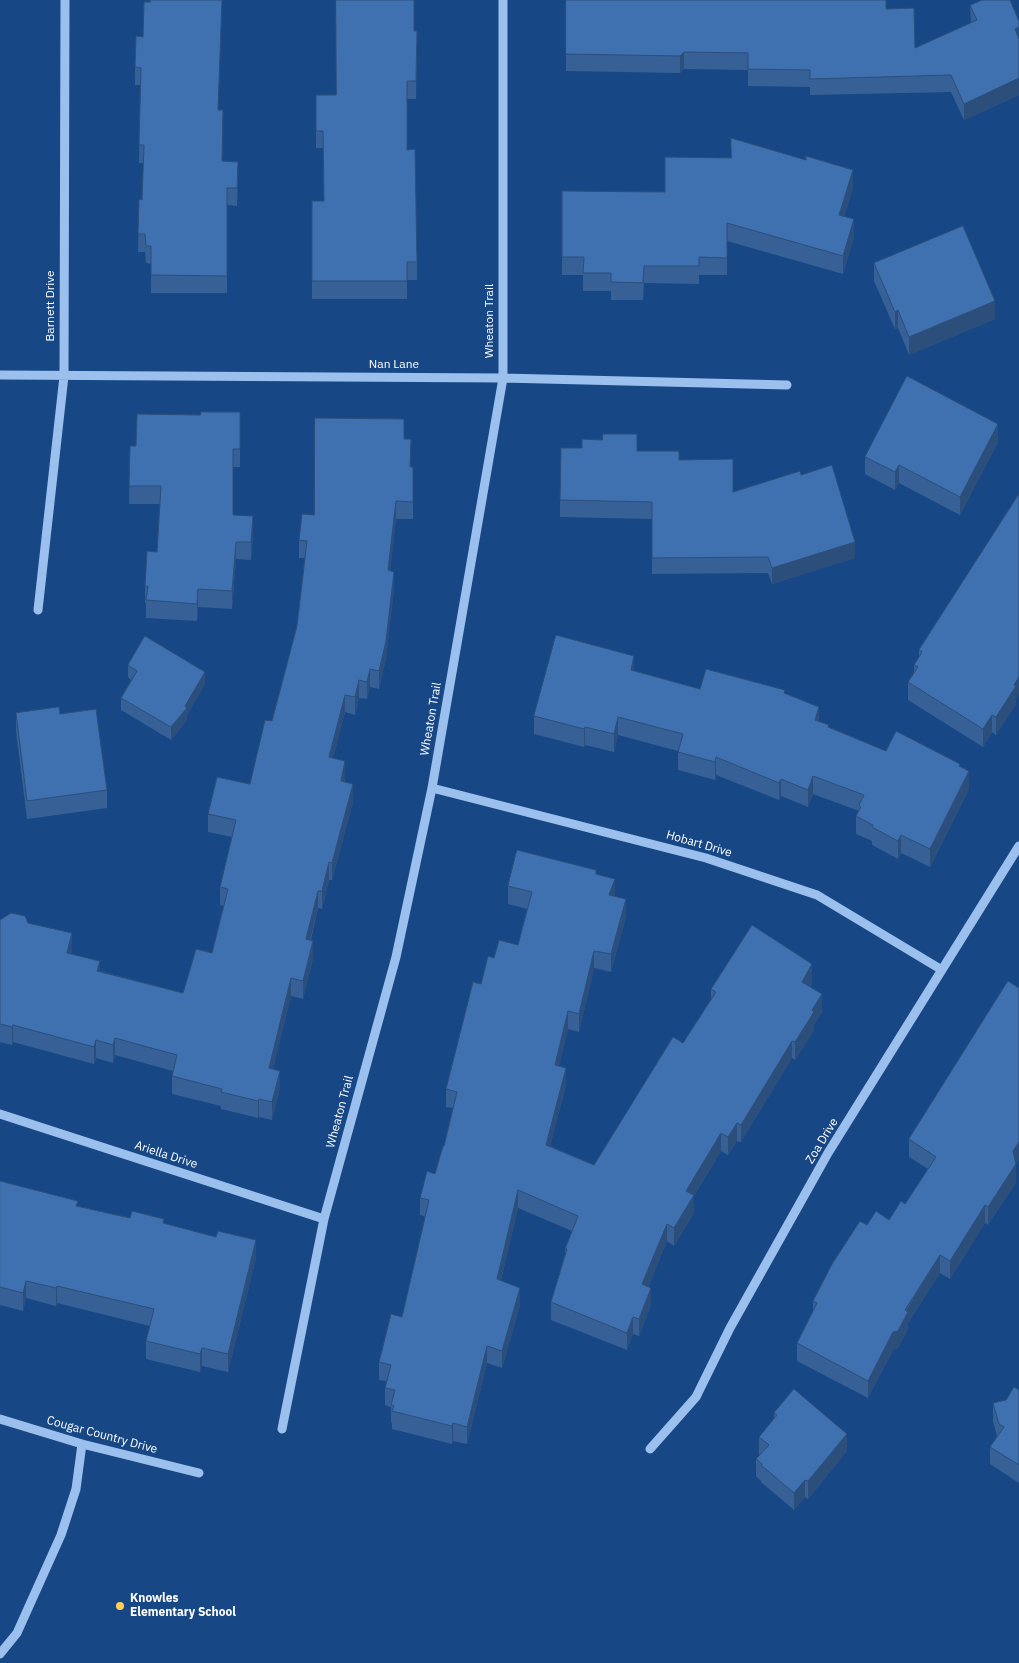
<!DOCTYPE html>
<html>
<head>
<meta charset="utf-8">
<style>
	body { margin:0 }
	canvas { display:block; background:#174785 }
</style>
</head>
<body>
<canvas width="1019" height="1663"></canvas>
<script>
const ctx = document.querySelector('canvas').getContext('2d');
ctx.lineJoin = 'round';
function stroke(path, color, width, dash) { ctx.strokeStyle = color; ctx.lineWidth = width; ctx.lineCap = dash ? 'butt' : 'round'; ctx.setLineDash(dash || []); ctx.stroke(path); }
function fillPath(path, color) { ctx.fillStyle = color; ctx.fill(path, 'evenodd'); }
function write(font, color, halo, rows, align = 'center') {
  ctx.font = font + ' "IBM Plex Sans",sans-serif'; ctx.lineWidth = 4; ctx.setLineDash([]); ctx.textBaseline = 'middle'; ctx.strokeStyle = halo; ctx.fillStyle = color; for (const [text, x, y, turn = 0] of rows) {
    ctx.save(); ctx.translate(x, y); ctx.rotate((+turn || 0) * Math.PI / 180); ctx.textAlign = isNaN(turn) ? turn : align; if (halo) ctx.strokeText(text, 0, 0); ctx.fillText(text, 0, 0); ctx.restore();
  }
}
stroke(new Path2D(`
	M0,375l503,3 284,7
	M38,610l26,-234 1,-376
	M432,788l274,70 111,37 125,75
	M0,1114l324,105
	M0,1419l82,25 117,29
	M282,1429l42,-210 72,-262 36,-169 71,-410v-378
	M650,1449l46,-52 34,-69 98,-175 191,-307
	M0,1654l17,-21 44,-98 15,-46 6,-45`), '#9bc0ed', 9);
fillPath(new Path2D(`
	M566,0l265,1 55,8 29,39 56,-25 -1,-18 49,16v74l-55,25 -13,-28 -141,3v-8l-62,-1v-16l-64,-1 -4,4 -114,-2z
	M150,2l69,108 4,18 -1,33 16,18 -1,27 -10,-1v88h-76v-29l-5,-1 -1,-11h-7l1,-53 3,1 2,-37h-5l1,-78h-5v-18l8,-30z
	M414,31h3l-1,68h-9v51l10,112v18h-10v19h-95v-98h12l-1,-53h-7v-53h20z
	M853,188l-9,28 10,21 -11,37 -116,-33v34h-28v9l-55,-1 -1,17h-32v-9h-28v-16h-21v-84l103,1z
	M874,263l121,56 -86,36 -11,-27 -3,1 -21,-48z
	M240,412v55h-7v48l20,19 -2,26 -15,-1 -4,50 -34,-2 -1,14 -51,-3v-15h-1v-17l12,-34 3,-48h-31l1,-58h6l64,-31z
	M404,439l7,28h2v52h-17l-6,52 4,18 -8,69 -7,31 -9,-2 -3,12 -8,-1 -4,17 -10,-3 -12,46 12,21v3l8,20 -21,78h-3l-7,29 -4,-1 -7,32 2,18 -10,41 -12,-3 -18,73 7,19 -8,32 -13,-3 -1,1 -37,-9v-3l-49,-12v-18l1,-5 -58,-16 -2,8 -17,-5 -2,6 -81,-22 -1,3 -12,-3v-122l28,3 44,28 -1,3 29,17 83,22 29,-40 12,-47 -4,-1v-18l12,-50 -24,-5v-18l42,-30 22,-63 25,-95 8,-68h-6v-18l15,-25z
	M602,440l35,11 42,9 54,32 68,-17 54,83 -83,26 -4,-11 -116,1v-55l-92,-2v-17l22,-52z
	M998,442l-38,73 -61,-32 -4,7 -30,-16v-17z
	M919,650l97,49v5l-20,31 -4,-3 -9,15 -75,-47v-18l6,-9v-8l5,-8z
	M128,665l77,19 -18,31v5l-16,20 -50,-30v-12l10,-18 -3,-3z
	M634,671l66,18 85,4 34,28 10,6 57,24 74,16 9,22 -39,78 -29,-14 -3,6 -26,-14v-4l-16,-7v-18l3,-5 -46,-17 -5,13 -27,-11 -2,4 -63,-25 -1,5 -37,-10v-19l-60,-16 -4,17 -29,-7 -1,2 -50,-13v-18z
	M16,713l44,1 47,76v18l-80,11 -11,-88z
	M596,874l19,22 11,20 -15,56 -17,-4 -15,64 -11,-3 -9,37 7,19 -16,61 44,19 89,-122 28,-44v-10l101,-7 -2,5 12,25 -8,12v6l-19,30 -3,-2 -51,84 -4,-1 -9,14 -7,-4 -27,45v17l-20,33 -7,-5 -19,46 3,18 -12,31 -6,-2 -6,16 -76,-30v-18l14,-48v-5l7,-18 -54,-23 -17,72 19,25 -18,63 -15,-5 -20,81 -14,-3 -1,3 -60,-15v-6l-1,-1v-15l-6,-2v-17l1,-7 -7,-1v-18l23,-45 24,-100 -6,-2v-17l15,-24 9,-28 9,-38 -7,-1v-18l35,-105 13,-26 24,-13 9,-36 -19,-5v-18z
	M909,1139l107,26v17l-28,43 -3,-2 -35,56 -10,-6 -32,50v6l-10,19 -5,2 -25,48 -71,-37v-18l16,-32v-10l54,-76 22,-5 16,-16 23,-35 -19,-12z
	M0,1181l78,25 52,12 34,6 92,34 -28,114 -26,-6 -2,6 -54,-13v-18l4,-15 -93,-23 -1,3 -30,-8 -3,13 -23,-6z
	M1019,1390v93l-29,-19v-17l7,-11 -4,-15v-18l13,-3z
	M774,1413l73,38 -39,48 -3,-2 -11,13 -33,-28v-1l-5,-5v-17l4,-4h-1v-18l15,-18z`), '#366096');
fillPath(new Path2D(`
	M222,0l-4,128v-18z
	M1019,27v17l-4,-15z
	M684,52v17l-4,4v-17z
	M1019,78v17l-55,25v-16z
	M853,170v18l-14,44v-17z
	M854,219v18l-11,37v-18z
	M995,301v18l-86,36v-18z
	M898,310v18l-3,1v-17z
	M998,424v18l-38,73v-18z
	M899,465v18l-4,7v-18z
	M396,501v18l-8,69v-18z
	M253,516v18l-2,26v-18z
	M236,542v17l-4,50v-18z
	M855,542v16l-83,26v-16z
	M394,572v17l-8,69 -7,31v-18z
	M198,589v18l-1,14v-17z
	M634,656v17l-3,-3z
	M370,669v18l-3,12v-17z
	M205,672v12l-18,31v5l-16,20v-13z
	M1019,677v17l-3,5v5l-20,31v-18z
	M359,680v18l-4,17v-18z
	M345,695v17l-16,63v-18z
	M819,707v18l-4,-5z
	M992,715v17l-9,15v-18z
	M618,717v18l-4,17v-18z
	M585,727v18l-1,2v-18z
	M716,757v18l-1,5v-18z
	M345,761v18l-4,19v-17z
	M969,771v18l-39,78v-18z
	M813,776v18l-5,13v-17z
	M781,779v17l-2,4v-17z
	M353,784v18l-21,78v-17z
	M901,835v18l-3,6v-18z
	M329,862v18l-7,29v-18z
	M615,879v17l-6,-1z
	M318,891v17l-12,48v-17z
	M626,899v17l-15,56v-18z
	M72,933v18l-5,20v-18z
	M313,941v17l-10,41v-18z
	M594,951v17l-15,64v-18z
	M100,961v18l-3,-8z
	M812,964v18l-10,17v-17z
	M291,978v18l-22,90v-18z
	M822,994v18l-8,12v6l-19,30v-18l17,-32z
	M568,1011v18l-13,54v-18z
	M13,1025v17l-1,3v-18z
	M115,1038v17l-2,8v-18z
	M96,1040v18l-2,6v-17z
	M792,1041v17l-51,84v-17z
	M566,1068v17l-20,77v-17z
	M280,1071v17l-8,32v-18z
	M259,1099v18l-1,1v-17z
	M737,1123v18l-9,14v-18z
	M721,1133v18l-27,45v17l-20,33v-18l12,-37z
	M1019,1142v18l-3,5v17l-28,43v-18l25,-56z
	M518,1190v18l-21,88v-17z
	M985,1205v18l-35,56v-18z
	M667,1224v17l-25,61v-18z
	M256,1240v18l-28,114v-18z
	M940,1255v18l-32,50v6l-10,19 -5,2 -25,48v-17l25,-49z
	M26,1281v17l-3,13v-18z
	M57,1286v17l-1,3v-18z
	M520,1288v17l-18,63v-17z
	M651,1288v17l-12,31v-17z
	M633,1317v17l-6,16v-17z
	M487,1346v17l-20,81v-17z
	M202,1348v18l-2,6v-18z
	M453,1423v18l-1,3v-18z
	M847,1434v17l-39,48v-18z
	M805,1480v17l-11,13v-17z`), '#2c4e7a');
const building = new Path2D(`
	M150,0h72l-4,110h5l-1,51 16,1 -1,26h-10v88l-76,-1v-29h-5l-1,-12h-7l1,-35 3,1 2,-55h-5l2,-77 -6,-1 1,-31 7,1 1,-35h6z
	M336,0h78v31h3l-1,50h-9v69l8,-1 2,113h-10v19h-95v-80h12l-1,-70h-7v-36h20z
	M566,0h320v9l28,-1 1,40 62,-28 -7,-15 12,-5h28l9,21v6l-4,2 4,10v39l-55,26 -13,-29 -141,4v-9l-62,-1v-16l-64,-1 -4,4 -114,-2z
	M731,138l75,22v-4l47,14 -14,45 15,4 -11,37 -116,-33v35l-28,-1v9h-55l-1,17 -32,-1v-9h-28l1,-16h-22v-66l103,1v-35l66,1z
	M963,226l32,75 -86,36 -11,-27 -3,2 -21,-49z
	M907,376l91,48 -38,73 -61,-32 -4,7 -30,-15z
	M201,412h39v37h-7v66l20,1 -2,26h-15l-4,49 -34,-2 -1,15 -51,-4 2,-14h-3l2,-35 10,1 4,-66h-32l1,-40h6l1,-32 63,1z
	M315,418l89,1v20h7l-1,28h3v35l-17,-1 -8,69 6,2 -8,69 -7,30 -9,-2 -3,13 -8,-2 -4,17 -10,-2 -16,62 16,4 -4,20 12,3 -21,79 -3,-1 -7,29h-4l-12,48 7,2 -10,40 -12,-3 -22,90 11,3 -8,31 -13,-3 -1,2 -37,-9 1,-3 -50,-13 5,-21 -62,-17 -2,7 -17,-5 -2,7 -81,-22 -1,2 -12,-3v-104l11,-7 14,3 3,7 44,10 -5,20 33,8 -3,10 86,22 13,-44 16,4 16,-64 -8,-2 16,-67 -28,-6 9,-37 33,7 15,-64 7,1 25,-95 10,-85 -8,-1 3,-26 12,1z
	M603,434h34v17h42v9l54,-1v33l67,-21 1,4 31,-10 23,77 -83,26 -4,-11 -116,1v-56l-92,-2 1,-52h21v-9l20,1z
	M1019,494v183l-5,8 2,1 -20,31 -4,-2 -9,14 -75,-47 10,-15 -4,-2 8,-13 -3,-2z
	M556,635l78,21 -3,14 69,19 6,-20 79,21 -1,3 35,14 -4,13 14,5 -1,2 58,24 10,-20 64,33 -1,2 10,5 -39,78 -29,-14 -3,6 -26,-14 1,-2 -17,-9 5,-9 -2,-2 5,-10 -51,-19 -5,14 -27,-11 -2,4 -63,-26 -1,5 -37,-10 5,-18 -65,-17 -4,17 -29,-7 -1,2 -50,-13z
	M145,636l60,36 -20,34 2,2 -16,19 -50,-29 16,-27 -9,-6z
	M59,707l1,7 36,-5 11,81 -80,11 -11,-88z
	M517,850l79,20v4l19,5 -6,16 17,4 -15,55 -17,-3 -15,63 -11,-3 -13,54 11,3 -20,77 48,20 79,-128 10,6 33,-51 -5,-3 41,-64 60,39 -10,18 20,12 -10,16 2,2 -19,30 -3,-1 -51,84 -4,-2 -9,14 -7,-4 -35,58 8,4 -20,33 -7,-4 -25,60 9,4 -12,31 -6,-2 -6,16 -76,-31 16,-53h-2l13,-33 -60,-26 -21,89 23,9 -18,63 -15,-5 -20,81 -14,-4 -1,3 -60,-15 2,-5 -3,-1 4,-15 -10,-2 6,-23 -12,-3 12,-48 11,3 27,-117 -9,-2 7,-27 8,3 8,-28h1l13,-54 -11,-3 27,-107 8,2 7,-28 6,2 5,-18 19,5 14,-53 -24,-6z
	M1008,981l11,7v154l-6,9 3,13 -28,43 -3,-2 -35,56 -10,-6 -35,55 3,2 -10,19 -5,1 -25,49 -71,-38 20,-40 -4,-2 19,-37 28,-43 7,4 9,-14 13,9 12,-19 4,3 31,-47 -27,-18z
	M0,1181l78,20 -2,5 54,12 2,-7 32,8 -1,4 53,14 2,-6 38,9 -28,114 -26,-6 -2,6 -54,-13 8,-32 -97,-23 -1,2 -30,-7 -3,12 -23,-6z
	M1014,1387l5,3v75l-29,-18 14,-20 -5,-3 -6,-21 13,-3z
	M794,1389l53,45 -39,47 -3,-1 -11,13 -33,-28 1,-1 -6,-5 13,-14 -10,-8 18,-22 -3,-2z`);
fillPath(building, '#3f70af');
stroke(building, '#2c4e7a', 1);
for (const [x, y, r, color] of [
	[120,1606,5,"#ffce57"]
]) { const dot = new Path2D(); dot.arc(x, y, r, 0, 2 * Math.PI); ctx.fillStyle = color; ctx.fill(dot); stroke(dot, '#174785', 2); }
write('12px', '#fff', '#174785', [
	["Barnett Drive",51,306,-90],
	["Wheaton Trail",490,321,-90],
	["Nan Lane",394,365],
	["Wheaton Trail",431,719,-80],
	["Hobart Drive",699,844,16],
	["Wheaton Trail",340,1112,-75],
	["Zoa Drive",822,1141,-59],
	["Ariella Drive",166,1155,18],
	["Cougar Country Drive",102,1435,15]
]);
write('bold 12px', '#fff', '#174785', [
	["Knowles",130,1599],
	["Elementary School",130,1613]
], 'left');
</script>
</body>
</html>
